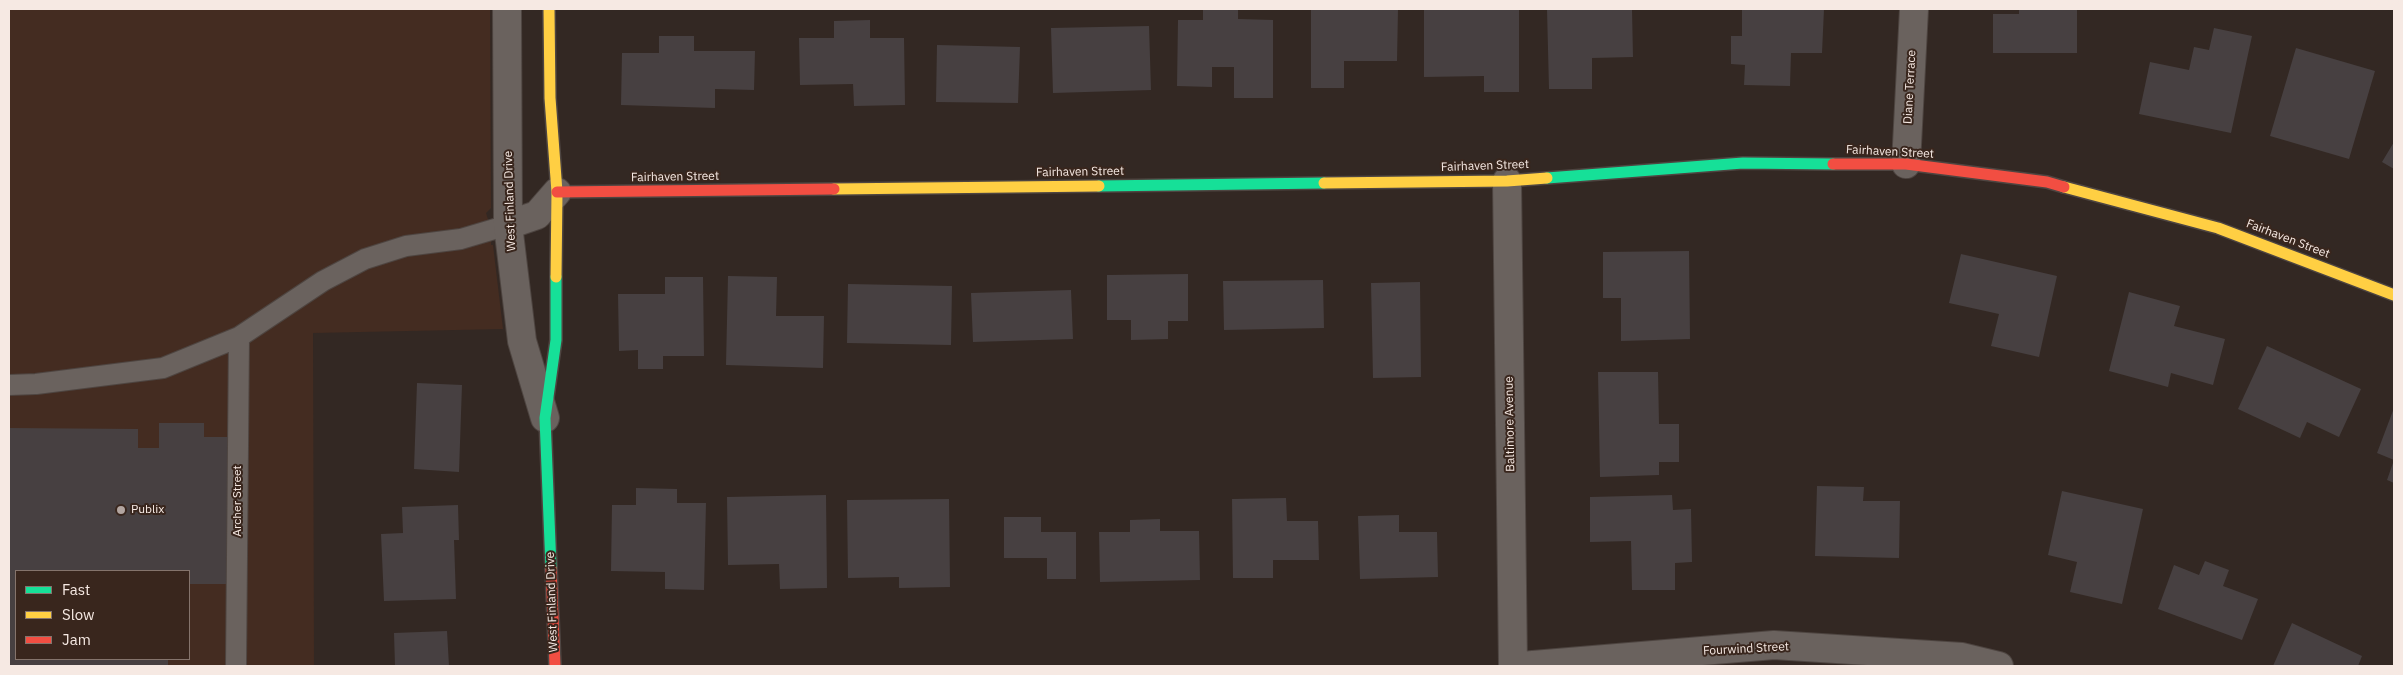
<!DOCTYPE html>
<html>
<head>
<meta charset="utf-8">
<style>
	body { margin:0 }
	#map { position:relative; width:2403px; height:675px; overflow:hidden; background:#332823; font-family:"IBM Plex Sans",sans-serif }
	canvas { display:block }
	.frame { position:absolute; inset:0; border:10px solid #f6e9e3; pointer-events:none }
	.legend { position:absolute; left:15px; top:570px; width:175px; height:90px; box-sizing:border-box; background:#39261d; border:1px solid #85746c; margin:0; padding:6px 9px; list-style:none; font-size:15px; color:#f6e9e3 }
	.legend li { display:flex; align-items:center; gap:10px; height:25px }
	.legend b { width:25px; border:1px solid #85746c }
</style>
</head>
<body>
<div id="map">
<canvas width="2403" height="675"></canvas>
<div class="frame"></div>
<ul class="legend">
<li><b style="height:6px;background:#16e098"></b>Fast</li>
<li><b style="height:6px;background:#ffcf43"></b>Slow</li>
<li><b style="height:6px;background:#f24e42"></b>Jam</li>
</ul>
</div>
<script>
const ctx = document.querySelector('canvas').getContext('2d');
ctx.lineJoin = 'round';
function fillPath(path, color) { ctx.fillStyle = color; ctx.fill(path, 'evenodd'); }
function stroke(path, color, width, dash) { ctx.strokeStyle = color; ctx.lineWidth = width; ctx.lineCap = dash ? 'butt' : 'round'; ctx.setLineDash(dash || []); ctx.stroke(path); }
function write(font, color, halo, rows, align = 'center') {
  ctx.font = font + ' "IBM Plex Sans",sans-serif'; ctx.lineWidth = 4; ctx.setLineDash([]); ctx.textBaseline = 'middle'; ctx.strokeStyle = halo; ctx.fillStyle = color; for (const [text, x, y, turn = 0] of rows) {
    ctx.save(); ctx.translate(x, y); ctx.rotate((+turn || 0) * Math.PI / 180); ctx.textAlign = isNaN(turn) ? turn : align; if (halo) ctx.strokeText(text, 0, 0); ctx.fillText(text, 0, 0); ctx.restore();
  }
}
fillPath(new Path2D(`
	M9,9h481l1,199 -5,5 5,16v16h2l10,84 -190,4 1,333h-305zM16,571h173v88h-173z`), '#442c21');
fillPath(new Path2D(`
	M1203,9h35v10l35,1v78h-39v-31h-22v20l-35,-1 1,-66h25z
	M1311,9h87l-1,52h-53v27h-33z
	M1447,9h72v83h-35v-16l-60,1v-67z
	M1547,9h85l1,48 -41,1v31h-43z
	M1742,9h82l-2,44h-31l-1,33 -46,-1 1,-20 -14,-1v-28h11z
	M2019,9h58v44h-84v-39h26z
	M870,20v18h34l1,67 -51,1 -1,-22 -53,1 -1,-47h35v-17z
	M1149,26l2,64 -98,3 -2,-65z
	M2214,28l38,8 -21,97 -92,-19 11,-52 39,8 5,-23 15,3z
	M659,36h35v15h61l-1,39 -39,-1v19l-94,-3 1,-52h37z
	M937,45l83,2 -2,56 -82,-1z
	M2296,48l79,23 -26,88 -79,-23z
	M2394,142v27l-12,-7z
	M1689,251l1,88 -69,2v-43h-18v-46z
	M1961,254l96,22 -18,81 -48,-11 8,-32 -50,-11z
	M1188,274v47h-20v18l-37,1v-20h-24v-45z
	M728,276l49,1 -1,39h48l-1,52 -97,-3z
	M665,277h38l1,79h-41v13h-25v-19l-19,1 -1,-57h47z
	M1323,280l1,48 -100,2 -1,-49z
	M1420,282l1,95 -48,1 -2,-95z
	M848,284l104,2 -1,59 -104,-2z
	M1071,290l2,49 -100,3 -2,-49z
	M2129,292l51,14 -6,20 51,13 -12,46 -42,-12 -3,14 -59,-16z
	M2267,346l94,43 -22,48 -32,-15 -7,16 -62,-29z
	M1598,372h60l1,52h20v38h-20v13l-59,2z
	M417,383l45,2 -3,87 -45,-3z
	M2394,408v52l-17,-7z
	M159,423h45v14h29v147h-44v-13h-173v88h152v7h-159v-238l129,1v19h21z
	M2394,460v23l-7,-3z
	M1817,486l47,1 -1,14h37l-1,57 -84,-2z
	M636,488l41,1v14h29l-2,87 -39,-1v-17l-54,-1 1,-66h24z
	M2062,491l81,18 -21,95 -52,-12 7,-30 -29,-7z
	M826,495l1,93 -47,1 -1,-25 -51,1 -1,-68z
	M1672,495l1,15 18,-1 1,53 -17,1v27h-43l-1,-49 -41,1v-45z
	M1286,498l1,23h31l1,39h-46v18h-40l-1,-79z
	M949,499l1,88 -51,1v-11l-51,1 -1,-78z
	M458,505l1,35h-5l2,59 -72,2 -3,-67 22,-1 -1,-26z
	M1399,515v17h38l1,45 -78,2 -2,-63z
	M1004,517h37v15h35v47h-29v-21h-43z
	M1160,519v12h39l1,49 -100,2 -1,-50h31v-12z
	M2205,561l24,9 -6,16 35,13 -16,41 -84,-31 16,-44 25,10z
	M2292,623l70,33 -4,10h-85z
	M447,631l2,35h-54l-1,-33z`), '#474041');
const lane = new Path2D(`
	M9,385l27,-1 127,-16 76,-31 84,-56 42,-22 41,-13 55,-7 47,-14
	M236,666l3,-329`);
const street = new Path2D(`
	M507,9l1,216 14,116 23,77
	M1906,164l8,-155
	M1507,181l6,485
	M508,225l29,-10 20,-23
	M1521,666l253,-21 188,12 37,9`);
const fast = new Path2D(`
	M1547,178l196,-15 90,1
	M1099,186l225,-3
	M551,568l-6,-150 11,-78v-63`);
const slow = new Path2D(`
	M549,9l1,89 7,94 -1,85
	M1324,183l183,-2 40,-3
	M2064,187l154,41 176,67
	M834,189l265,-3`);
const jam = new Path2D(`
	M1833,164h73l141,18 17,5
	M557,192l277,-3
	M551,568l4,98`);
stroke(lane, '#4e4541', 22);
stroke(street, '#4e4541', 30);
stroke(fast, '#4e4541', 14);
stroke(slow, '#4e4541', 14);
stroke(jam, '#4e4541', 14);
stroke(lane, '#6a625e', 20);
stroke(street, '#6a625e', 28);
stroke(fast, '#16e098', 11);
stroke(slow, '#ffcf43', 11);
stroke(jam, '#f24e42', 11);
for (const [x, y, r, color] of [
	[121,510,5,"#b2a5a0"]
]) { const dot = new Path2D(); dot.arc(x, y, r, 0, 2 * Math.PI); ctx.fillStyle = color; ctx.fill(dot); stroke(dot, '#39261d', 2); }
write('12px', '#f6e9e3', '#39261d', [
	["Diane Terrace",1910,87,-87],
	["Fairhaven Street",1890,152,3],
	["Fairhaven Street",1485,166,-2],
	["Fairhaven Street",1080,172,-1],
	["Fairhaven Street",675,177,-1],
	["West Finland Drive",510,201,-92],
	["Fairhaven Street",2288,239,21],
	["Baltimore Avenue",1510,424,-91],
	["Archer Street",238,501,-90],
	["West Finland Drive",552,602,-92],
	["Fourwind Street",1746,649,-3]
]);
write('12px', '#f6e9e3', '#39261d', [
	["Publix",131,510]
], 'left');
</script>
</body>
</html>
